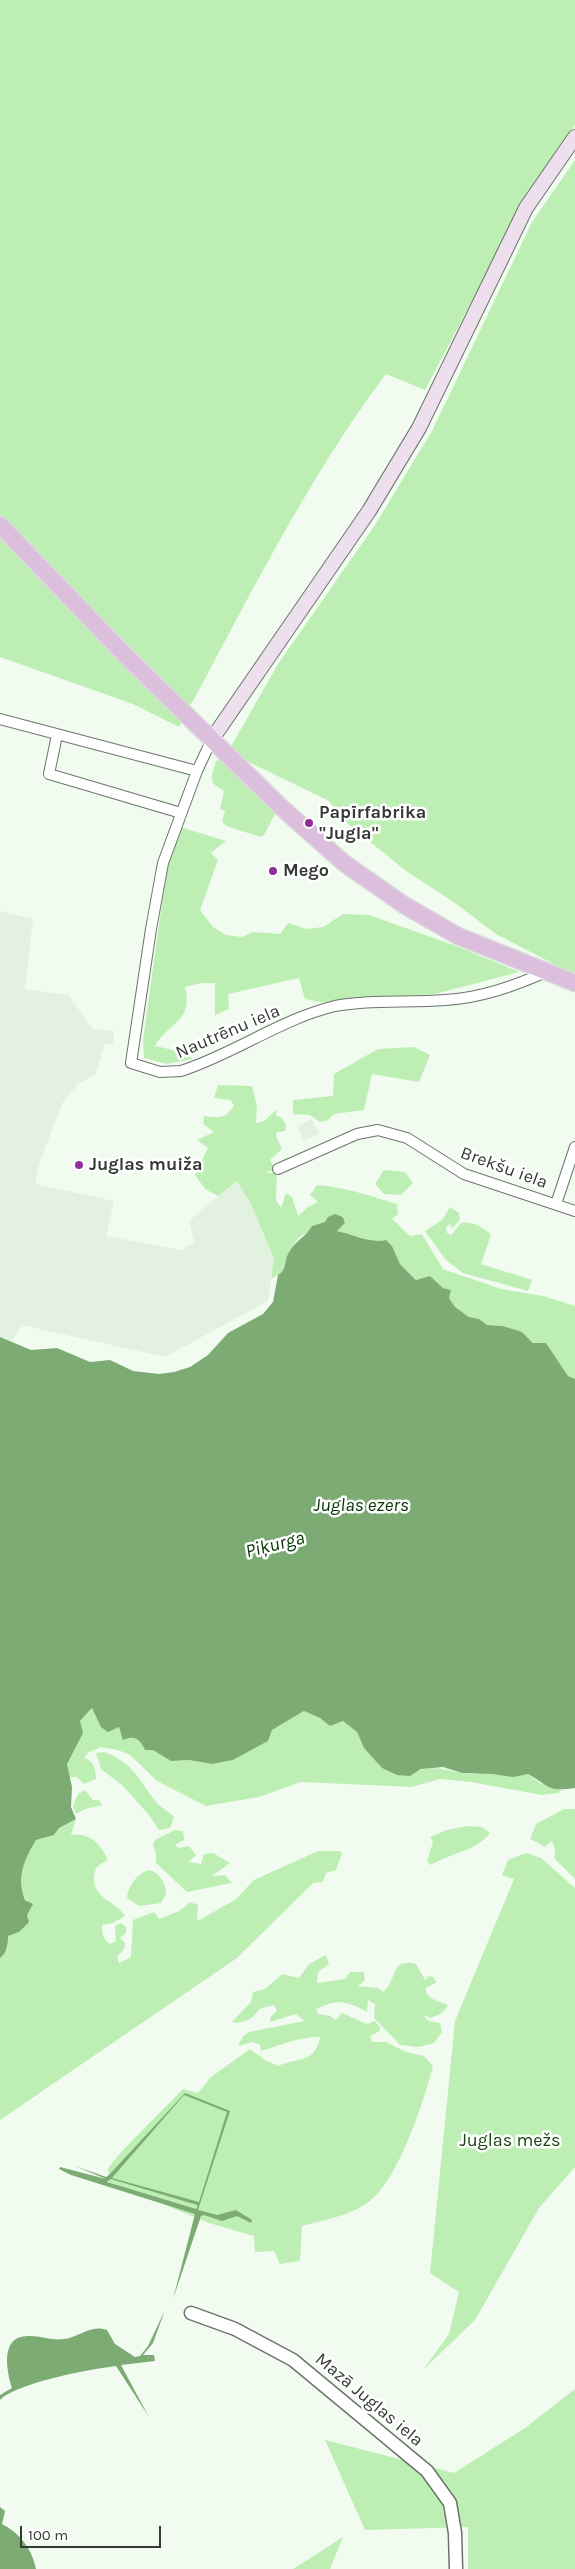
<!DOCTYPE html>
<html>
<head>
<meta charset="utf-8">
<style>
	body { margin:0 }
	#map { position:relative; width:575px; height:2569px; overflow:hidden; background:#f1fbf0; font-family:Karla,sans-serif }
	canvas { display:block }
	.scale { position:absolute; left:20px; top:2526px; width:141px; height:22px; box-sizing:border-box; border:2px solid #353935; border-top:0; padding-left:6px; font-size:15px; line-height:18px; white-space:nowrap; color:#353935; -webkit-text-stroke:4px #fff; paint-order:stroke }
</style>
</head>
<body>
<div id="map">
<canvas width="575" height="2569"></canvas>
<div class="scale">100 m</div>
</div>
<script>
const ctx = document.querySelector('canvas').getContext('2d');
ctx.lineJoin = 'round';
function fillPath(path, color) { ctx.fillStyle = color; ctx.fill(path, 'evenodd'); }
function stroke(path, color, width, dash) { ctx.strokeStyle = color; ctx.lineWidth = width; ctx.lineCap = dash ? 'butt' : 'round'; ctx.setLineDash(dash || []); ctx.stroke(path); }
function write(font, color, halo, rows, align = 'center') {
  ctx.font = font + ' Karla,sans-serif'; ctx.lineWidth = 5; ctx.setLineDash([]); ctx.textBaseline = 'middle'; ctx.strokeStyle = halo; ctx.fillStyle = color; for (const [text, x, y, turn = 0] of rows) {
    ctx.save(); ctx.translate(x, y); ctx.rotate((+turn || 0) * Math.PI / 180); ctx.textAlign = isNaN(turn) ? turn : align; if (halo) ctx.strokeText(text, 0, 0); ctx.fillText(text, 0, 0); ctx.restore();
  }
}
fillPath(new Path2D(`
	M0,911l33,8 -8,70 43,6 25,34 21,2 -1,13 -8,-1 -9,31 -18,10 -15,18 -24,62 -4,20 79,17 -8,35 76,14 12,-8 -5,-21 48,-41 14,24 23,55 -6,42 -103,56 -143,-32 -10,16 -12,-4z
	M312,1119l7,15 -15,7 -7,-15z`), '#e3f2e0');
fillPath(new Path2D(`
	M0,0h575v125l-48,71 -102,194 -39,-16c-82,109 -142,234 -207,353l-46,-23 -133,-47z
	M575,160v815l-79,-41 -41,-31 -49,-32 -58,-47 -19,-23 -101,-49 50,-88 97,-139 57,-94 100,-209z
	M219,760l8,3 44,44 4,7 -11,21 -3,2 -35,-11 -4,-4 3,-11 -5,-2 4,-18c-17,-10 -13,-12 -8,-30z
	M180,827l46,14 -15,12 7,7 -18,50 13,17 13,8 16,2 11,-5 27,2 8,-11 19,6 16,-2 20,-13 26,1 90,32 60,25 -84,22 -114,8 -16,-3 -6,-21 -71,16 1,15 -14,6v-32h-14l-16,4c9,35 -17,35 -30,59l32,7 5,6 -25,5 -23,-6 -1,-18 23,-166z
	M414,1047l16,8 -11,27 -47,-8 -8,36 -30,4 -6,6 -8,2 -10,-7 -17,-1v-14l40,-4 1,-22 44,-25z
	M218,1085l34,1 5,20 -1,17 8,-2 13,-12 -1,7 5,1 5,8 -1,6 -8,1 -1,4 6,13 -12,11 5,9 -10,4h12l-1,27 5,8 5,-15 6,4 6,19 10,-9 10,-5 -8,-7 7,-10c27,2 54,11 80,19l1,10 -6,5 18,17 12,-2 21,35 58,20 42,7 32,10v73l-7,-3 -22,-33h-13l-11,-11 -19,-6 -16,-1 -8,-6 -10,-2 -14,-10 -6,-9 1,-8 -7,-2 -13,-12 -13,4 -17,-16 -8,-18 -55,-15 8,-8 -2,-7c-9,-2 -13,-2 -18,6l-13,4c-5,9 -10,7 -15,14 -8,9 -11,19 -13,31l-13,8 3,-20 -23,-55 -14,-23 -19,15 -13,-7 -10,-14 13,-27 -11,-8 17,-8 -11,-8 1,-8c16,2 22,3 30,-11l-4,-5 -16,-2z
	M384,1170l21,2 8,11 -12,12 -17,-1 -9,-10z
	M450,1207l9,6 1,7 -8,8 -2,-4 -4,3 1,6 4,2 10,-12c11,-2 22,4 30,12l-10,29 51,16 -4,11 -65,-18 -18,-14 -20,-28 17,-11z
	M93,1708l37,29 6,1 35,23 18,-1 23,4 21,-4 35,-19 4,-11 32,-19 16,7 10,8 13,-5 14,11 7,16 18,20 28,8c19,-14 32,-6 52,-3 8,2 18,0 27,1 15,0 23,3 39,0l13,10 21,6 -4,3 -16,2 -71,-13 -31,-3 -28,8 -111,-5 -42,15 -53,9 -49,-25 -27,-26 -12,-5 -17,-3 -13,6 -4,5c10,3 12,11 12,21l-12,5 -7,-7h-8l-2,-13 13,-43z
	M104,1752c30,11 34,27 52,50 5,6 13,9 18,15l-4,11 -11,2 -10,-15 -26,-29 -22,-17 -5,-16z
	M85,1790l8,10h6l3,5 -17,4 -9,5 -3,-8 5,-12z
	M564,1809h11v70l-21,-21 1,-9 -3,-8 -7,6 -15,-8 6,-15z
	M76,1819l-5,16c18,-3 30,9 37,25 -8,4 -13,6 -14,17 -1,22 22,24 31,39l-12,7 -11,2c0,8 1,15 8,19l6,-3 -1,-15 6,-3 5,4v6l-6,5 5,5 -1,6 -7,8 2,6 12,-6 2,-37 21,-8 5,7 20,-8 11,-9 8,3 -1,15 4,-1 34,-19 19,-20 64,-29h22l2,2 -6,17 -10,3 -3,9 -10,1 -76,75 -237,162v-162c7,-5 9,-13 8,-22l11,-4 13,-28c-24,-13 -7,-46 4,-64l18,-5 5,-7z
	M468,1826l14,1 8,6c-13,18 -40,20 -59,32l-4,-4 6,-19 -3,-5 17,-7z
	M175,1830l8,1 1,9 -9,5 4,3 10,-2 7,9 -7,7 12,2 3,-10 9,-1 17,10 -18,13 13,-1 7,8 -45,9 -31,-29v-10l-3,-8 2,-5z
	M526,1853l15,5 34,30v279l-36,41 -64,112 -52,50 26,-36 10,-42 -29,-19 25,-252 59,-142 -12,-4 6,-15z
	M150,1870c10,3 16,14 16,24l-5,9 -22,3 -12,-8c1,-12 11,-26 23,-28z
	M326,1955l3,9 -11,8 -1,11 28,-4 5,-7h14l1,8 -7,6 20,2 5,4c15,-12 7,-35 33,-28l9,16 4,-4 4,1 4,5 -11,6v4l4,6 18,7c-4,8 -9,10 -18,13l-8,-4 7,7 11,2 2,9 -8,11 -15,4 -19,-2 -26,-27 1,-14 -7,-4 -1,12c-21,-12 -30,-13 -51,-3l2,5 12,2 6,4 6,-7 25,11 8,-3 5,6v4l-10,5 2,6h14l20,10 18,4 9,10c-9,35 -34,112 -63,135 -18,14 -45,19 -68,25l-2,35 -20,3 -6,-13 -19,1 -1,-16 -45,-13 -100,-41 -1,-14 15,-18 60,-61 15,4 13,-16 39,-28 15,11 13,6c20,-9 37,-2 42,-29 -22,0 -39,8 -59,14l-1,-6 -8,-3 -14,4 5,-10 6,-4 55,-11 -8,-7 -26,8 1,-6 6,-5 -3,-6 -15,4c-5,10 -16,15 -27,13l19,-20 2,-10 12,-3 17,-15 17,4 10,-14z
	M575,2389v180h-107v-42l-103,3 -40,-90 129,33 71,-45z
	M343,2537l-13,32h-37z`), '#bdefb4');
fillPath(new Path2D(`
	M335,1214l8,3 2,6 -8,8c15,3 35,13 49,9l6,6 8,18 16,16 14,-4 13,12 8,2 -2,8 6,9 14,10 10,2 8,6 16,1 19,6 11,11h13l22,33 7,3v409c-29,4 -25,-2 -47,-14l-15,3 -21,-3 -30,-1 -19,-6 -22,2 -11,7 -13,-1 -15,-7 -18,-20 -7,-16 -14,-11 -13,5 -10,-8 -16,-7 -32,19 -4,11 -35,19 -21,4 -23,-4 -18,1 -18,-11h-8c-5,-11 -11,-15 -22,-10l-4,-13 -11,5 -7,-5 -9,-19 -12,13 3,12 -16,31 5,23 -1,20 5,12 -17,9 -5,7 -18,5c-12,20 -20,38 -11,60l8,4 -6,11 2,7 -10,10 -11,4c0,9 -1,17 -8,22v-621l31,13 26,-2 33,14 20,-2 23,11 26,3 15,-2 16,-5 18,-12 20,-22 35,-19 10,-12 5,-27c9,-5 6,-13 10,-21 7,-14 17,-16 24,-28l13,-4 3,-5z
	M185,2093l45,18 -32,99 19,5 19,-5 16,10 -1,3 -14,-7 -15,5 -18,-6 -3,1 -28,83 22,-85 -124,-39 -12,-6 1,-2 46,12 -31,-13 31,11 3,-2zM184,2095l43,17 -28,90 -87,-24zM111,2179l86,26 1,1 -2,3 -89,-27z
	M165,2310l-12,33 -10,12h11l1,6 -34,4 28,52 -33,-51c-26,3 -99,17 -116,34v-5l12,-7c-6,-19 -12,-54 18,-52 12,0 22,5 34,3 16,-2 26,-15 43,-9l8,14 20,13 5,-1 8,-10z
	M0,2507l5,4 -3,13c18,9 30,25 34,45h-36z`), '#7cab74');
const minor = new Path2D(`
	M0,719l197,52
	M57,735l-8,39 132,39
	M212,739l-15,32 -34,92 -12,66 -20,134 29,9 21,-1c53,-17 100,-52 154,-65 35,-7 74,-3 110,-6 36,-2 69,-14 101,-28
	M278,1169l79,-35 21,-4 29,8 57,36 111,37
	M556,1204l19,-57`);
const tertiary = new Path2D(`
	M191,2313l44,16 58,31 134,111 23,32 5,30 1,36`);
const secondary = new Path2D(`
	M212,739l157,-228 50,-83 107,-220 49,-71`);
const primary = new Path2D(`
	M0,525l125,130 156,152 63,56 60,42 54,31 117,47`);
stroke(minor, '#6c756b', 12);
stroke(tertiary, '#6c756b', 15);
stroke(secondary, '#6c756b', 16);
stroke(primary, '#dbdbdb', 19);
stroke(minor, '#fff', 10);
stroke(tertiary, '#fff', 12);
stroke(secondary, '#eddfee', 14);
stroke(primary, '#dcbedd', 16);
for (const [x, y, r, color] of [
	[309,823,5,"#8f2e96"],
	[273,871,5,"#8f2e96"],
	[79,1165,5,"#8f2e96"]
]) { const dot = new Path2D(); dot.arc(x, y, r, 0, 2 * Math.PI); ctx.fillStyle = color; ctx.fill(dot); stroke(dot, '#fff', 2); }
write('bold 18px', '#353935', '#fff', [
	["Papīrfabrika",319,813],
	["\"Jugla\"",319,834],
	["Mego",283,871],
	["Juglas muiža",89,1165]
], 'left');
write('18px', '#353935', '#fff', [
	["Nautrēnu iela",228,1032,-23],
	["Brekšu iela",504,1168,20],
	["Mazā Juglas iela",369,2400,40]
]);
write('18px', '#16460d', '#fff', [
	["Juglas mežs",510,2141]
]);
write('italic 19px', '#033500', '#fff', [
	["Juglas ezers",361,1506],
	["Piķurga",275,1545,-14]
]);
</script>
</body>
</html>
